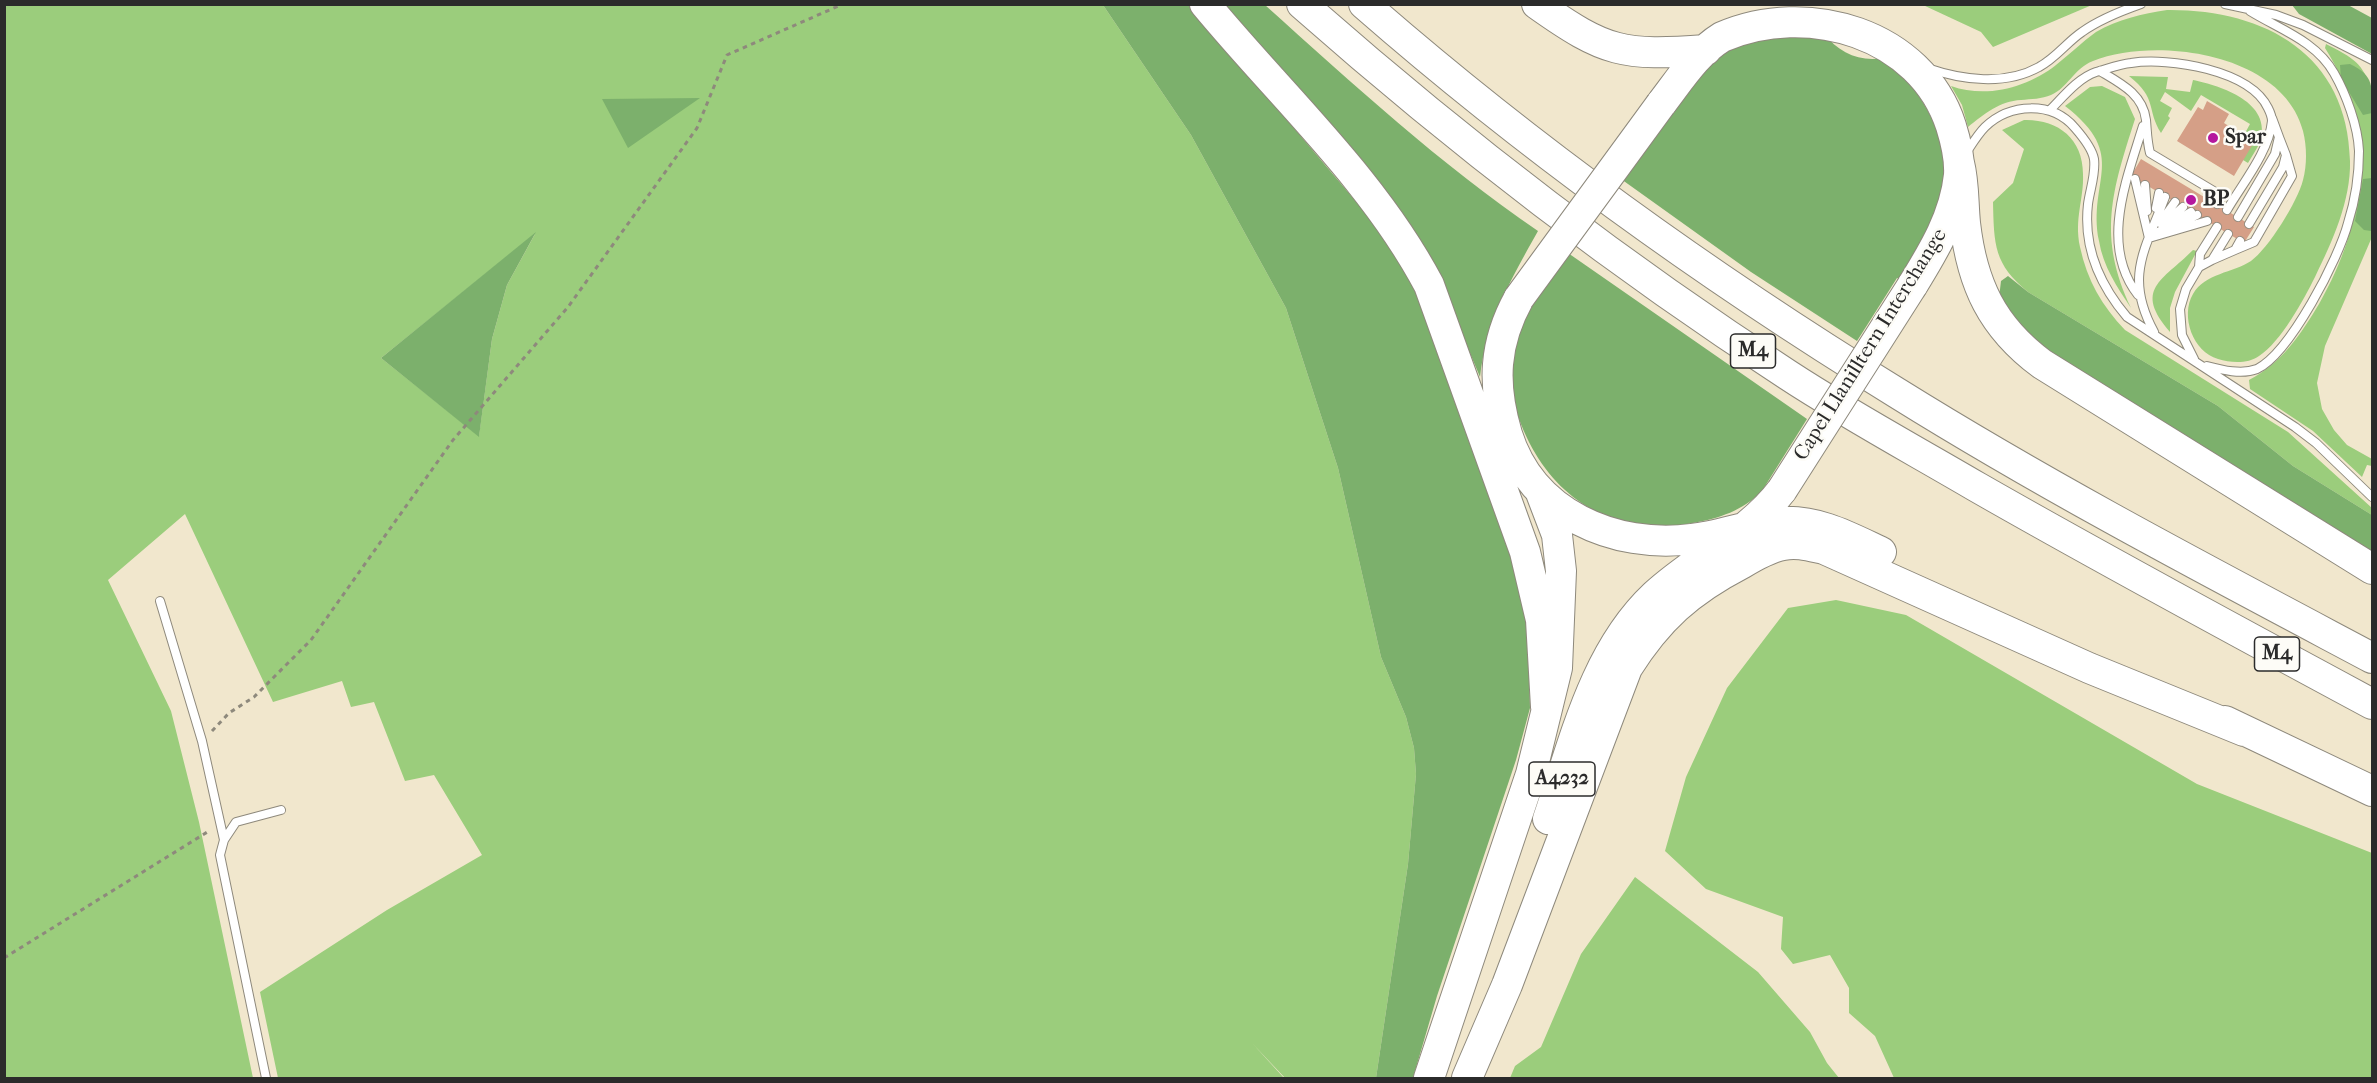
<!DOCTYPE html>
<html>
<head>
<meta charset="utf-8">
<style>
	body { margin:0 }
	#map { position:relative; width:2377px; height:1083px; overflow:hidden; background:#f1e7cd; font-family:"IM FELL French Canon",serif }
	canvas { display:block }
	.frame { position:absolute; inset:0; border:6px solid #2b2b2b; pointer-events:none }
</style>
</head>
<body>
<div id="map">
<canvas width="2377" height="1083"></canvas>
<div class="frame"></div>
</div>
<script>
const ctx = document.querySelector('canvas').getContext('2d');
ctx.lineJoin = 'round';
function fillPath(path, color) { ctx.fillStyle = color; ctx.fill(path, 'evenodd'); }
function stroke(path, color, width, dash) { ctx.strokeStyle = color; ctx.lineWidth = width; ctx.lineCap = dash ? 'butt' : 'round'; ctx.setLineDash(dash || []); ctx.stroke(path); }
function write(font, color, halo, rows, align = 'center') {
  ctx.font = font + ' "IM FELL French Canon",serif'; ctx.lineWidth = 5; ctx.setLineDash([]); ctx.textBaseline = 'middle'; ctx.strokeStyle = halo; ctx.fillStyle = color; for (const [text, x, y, turn = 0] of rows) {
    ctx.save(); ctx.translate(x, y); ctx.rotate((+turn || 0) * Math.PI / 180); ctx.textAlign = isNaN(turn) ? turn : align; if (halo) ctx.strokeText(text, 0, 0); ctx.fillText(text, 0, 0); ctx.restore();
  }
}
fillPath(new Path2D(`
	M4,5h1099l88,130 95,173 52,160 43,189 25,60 8,31 2,26 -8,90 -32,214h-91l-33,-35 32,35h-1006l-18,-86 127,-82 95,-55 -48,-80 -29,6 -31,-79 -23,5 -9,-26 -69,21 -88,-188 -77,66 63,131 28,111 54,256h-248zM535,234l-28,51 -15,54 -13,97 -98,-78z
	M1923,5h169l-99,42 -12,-15z
	M2167,10c96,-1 181,43 183,151 1,40 -18,81 -35,116 -11,22 -34,65 -56,79 -11,8 -28,7 -41,3 -25,-7 -38,-43 -25,-65 12,-21 40,-21 58,-33 17,-12 47,-60 52,-81 4,-15 4,-33 0,-49 -20,-78 -147,-95 -210,-70 -20,8 -25,27 -42,34 -9,4 -20,4 -30,5 -21,1 -37,14 -53,27l-6,-22 -11,-19c36,13 77,1 105,-21 14,-11 26,-23 40,-33 22,-13 46,-18 71,-22z
	M2326,44c27,14 37,18 46,48v145l-47,109 -8,37 5,26 12,21 13,15 25,14v7l-5,-1 -5,12 -49,-46 -63,-42 -1,-9c32,-16 52,-46 70,-76 48,-83 58,-174 6,-256z
	M2129,76l39,1 -2,12 24,3 3,-12c28,6 80,22 67,62 -3,7 -8,14 -12,21l-5,-3 1,-25 6,-11 -49,-29 -10,16 -26,-19 -5,9 12,7 -4,8 2,2 -9,15c-15,-24 -3,-34 -32,-57z
	M2102,86l23,11 10,22c-23,72 -38,117 -4,189 -14,-21 -28,-42 -32,-67 -12,-61 31,-85 -34,-135l25,-19z
	M2024,120c33,-1 59,18 59,54 1,26 -9,44 -3,73 7,33 22,59 45,83l163,102 84,76v7l-79,-49 -75,-60 -190,-114c-34,-28 -34,-47 -35,-90l20,-19 11,-34 -22,-19z
	M2193,250l4,1 -22,41 -5,16v24c-37,-43 -8,-51 23,-82z
	M1836,600l70,15 291,169 175,69v225h-478l-19,-42 -26,-23v-25l-19,-33 -37,9 -12,-15 2,-32 -77,-28 -41,-38 21,-74 41,-89 61,-80z
	M1635,877l123,95 52,60 17,31 12,15h-329l5,-12 26,-19 40,-93z`), '#9bcd7c');
fillPath(new Path2D(`
	M1103,5h87l174,206 44,63 16,37 96,266 8,41 2,90 -14,52 -79,236 -24,82h-37l32,-214 8,-90 -2,-26 -8,-31 -25,-60 -43,-189 -52,-160 -95,-173z
	M1216,5h49c88,79 175,159 273,226 -27,48 -52,92 -58,146l-42,-100z
	M2292,5h56l24,13v36l-73,-40z
	M1824,33c14,20 36,29 59,25 42,32 75,93 57,148 -8,25 -25,51 -37,75l-6,-3 -40,63 -106,-69 -130,-93 94,-121 33,-17z
	M2350,64c25,12 22,23 22,49l-9,2 -22,-36 -1,-14z
	M700,98l-72,50 -26,-49z
	M2372,178v50l-1,3 -7,-1 -9,-9 8,-42z
	M536,232l-29,53 -15,54 -13,98 -98,-79z
	M1568,253l239,166 -45,72c-20,20 -42,27 -69,32 -83,16 -146,-28 -174,-104 -6,-18 -12,-44 -8,-63 7,-39 36,-72 57,-103z
	M2008,276l20,16 190,114 75,60 79,49v39l-294,-183 -50,-36 -29,-37 2,-17z`), '#7cb06c');
fillPath(new Path2D(`
	M2207,101l22,13 -5,9 30,19 -20,34 -57,-35 21,-34 5,3z
	M2141,159l113,68 -10,16 -113,-67z`), '#d59f87');
const lane = new Path2D(`
	M2225,4l51,11 27,10 69,35
	M1927,68c35,12 78,18 112,-1 17,-9 28,-25 43,-35 18,-13 39,-21 59,-28
	M2100,71c20,12 43,23 46,49 1,12 1,21 4,33l72,43 -5,8
	M2050,110c13,-13 28,-32 46,-38 11,-3 24,-8 35,-9 38,-6 119,7 137,45 2,4 4,8 4,13 -3,31 -30,63 -45,89
	M1966,153c6,-9 12,-19 19,-26 25,-24 67,-26 90,1 7,8 17,20 19,31 2,15 -4,30 -6,45 -5,43 12,81 39,113l168,110 21,16 56,54
	M2135,179l14,59
	M2145,185l2,26
	M2156,208l3,-15
	M2238,217l37,-63 4,-17 -7,-19
	M2160,223l15,-21
	M2165,223l18,-16
	M2249,224l34,-57 3,-12 -7,-18
	M2174,226l23,-11
	M2157,233l34,-21
	M2149,238l58,-17
	M2235,250l19,-8 38,-66 -6,-21
	M2212,260l23,-10 5,-9
	M2199,267l13,-7 16,-26
	M2138,295c-39,-50 -11,-116 5,-169
	M2154,332c-30,-55 -9,-82 11,-135
	M2194,359l-12,-24 -2,-26 6,-20 13,-22 1,-13 17,-27
	M2207,366c15,4 35,9 50,3 33,-16 82,-111 91,-146 7,-22 11,-49 11,-72 -1,-25 -13,-57 -25,-78 -18,-32 -55,-44 -84,-62
	M160,601l42,140 22,99
	M266,1078l-46,-223 4,-15 12,-18 45,-12`);
const highway = new Path2D(`
	M1205,4c76,92 168,175 224,281l96,267 16,68 5,87
	M1302,4c153,135 315,260 486,371 61,40 126,75 189,112 131,75 263,146 395,217
	M1364,4c166,145 346,274 533,389 154,96 315,180 475,265
	M1537,4c69,49 86,52 169,46
	M1661,104c18,-23 35,-51 61,-67 85,-37 199,-4 229,89 5,16 9,32 8,49 -4,41 -26,77 -47,111
	M1959,163c5,20 4,39 6,60 7,61 27,104 77,141l330,205
	M1519,298c-25,45 -27,86 -12,136 25,80 107,115 185,105 30,-3 59,-16 90,-17 36,-2 67,15 99,30
	M2225,721l147,70
	M1548,819c26,-76 46,-167 107,-224 40,-37 94,-61 127,-105
	M1429,1078l102,-304 26,-106 4,-97 -4,-36 -16,-42
	M1467,1078l40,-93 120,-317c31,-49 62,-77 114,-104 13,-8 27,-16 42,-19 14,-3 27,1 41,4l265,119 155,63`);
stroke(lane, '#8e897c', 10);
stroke(highway, '#8e897c', 32);
stroke(new Path2D(`
	M212,731l17,-18 25,-16 57,-57 142,-200 115,-133 129,-179 30,-73 116,-51
	M4,958l205,-127`), '#8e897c', 3, [4.5, 4.5]);
stroke(lane, '#fff', 8);
stroke(highway, '#fff', 30);
const highwayBridge = new Path2D(`
	M1519,298l142,-194
	M1782,490l130,-204`);
stroke(highwayBridge, '#8e897c', 32, []);
stroke(highwayBridge, '#fff', 30);
for (const [x, y, r, color] of [
	[2213,138,6,"#b5179e"],
	[2191,200,6,"#b5179e"]
]) { const dot = new Path2D(); dot.arc(x, y, r, 0, 2 * Math.PI); ctx.fillStyle = color; ctx.fill(dot); stroke(dot, '#fdfcf7', 2); }
for (const [x, y, w] of [
	[1753,351,45],
	[2277,654,45],
	[1562,779,66]
]) { const box = new Path2D(); box.roundRect(x - w / 2, y - 17, w, 34, 4.5); ctx.fillStyle = '#fdfcf7'; ctx.fill(box); stroke(box, '#2b2b2b', 1.5); }
write('bold 20px', '#2b2b2b', null, [
	["M4",1753,351],
	["M4",2277,654],
	["A4232",1562,779]
]);
write('bold 21px', '#2b2b2b', '#fdfcf7', [
	["Spar",2225,138],
	["BP",2203,200]
], 'left');
write('21px', '#2b2b2b', '#fdfcf7', [
	["Capel Llanilltern Interchange",1871,345,-58]
]);
</script>
</body>
</html>
